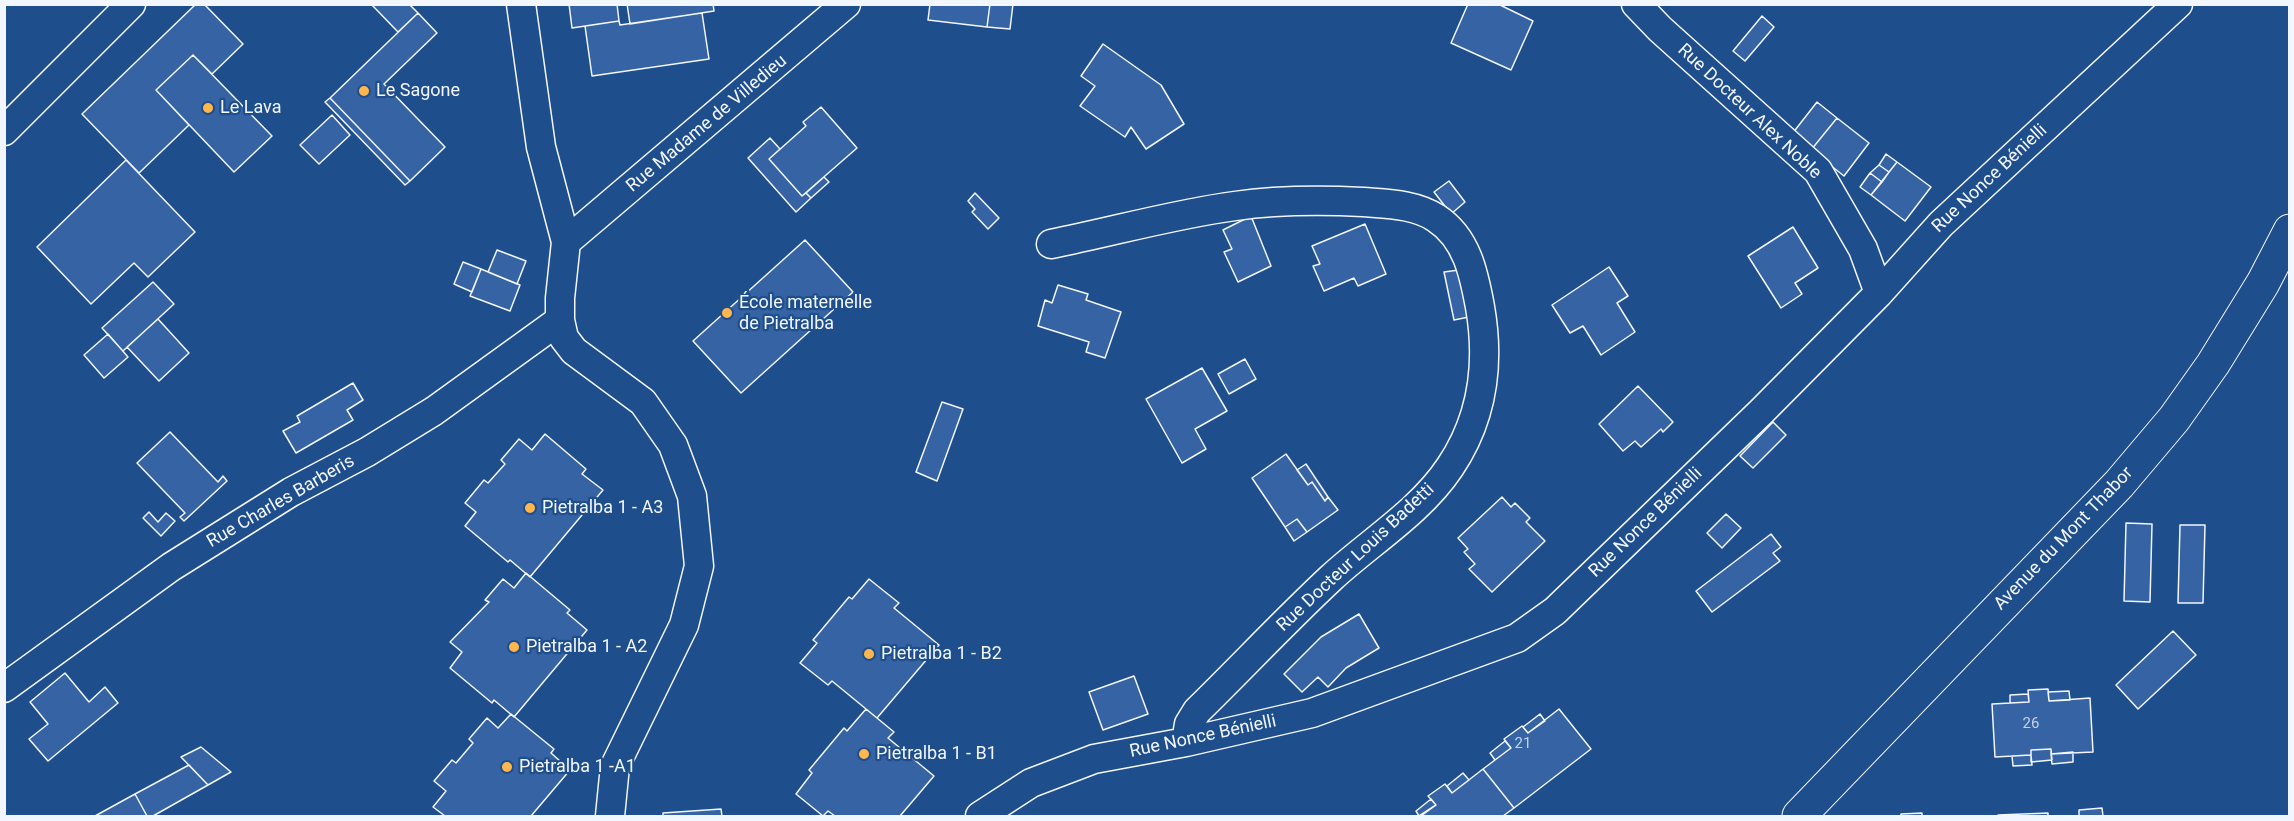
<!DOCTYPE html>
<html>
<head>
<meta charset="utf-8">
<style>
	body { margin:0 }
	#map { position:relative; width:2294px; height:821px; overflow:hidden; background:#1f4e8c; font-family:Roboto,sans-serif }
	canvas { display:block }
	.frame { position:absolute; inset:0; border:6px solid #f2f6ff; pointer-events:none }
</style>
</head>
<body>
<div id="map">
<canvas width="2294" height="821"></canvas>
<div class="frame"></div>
</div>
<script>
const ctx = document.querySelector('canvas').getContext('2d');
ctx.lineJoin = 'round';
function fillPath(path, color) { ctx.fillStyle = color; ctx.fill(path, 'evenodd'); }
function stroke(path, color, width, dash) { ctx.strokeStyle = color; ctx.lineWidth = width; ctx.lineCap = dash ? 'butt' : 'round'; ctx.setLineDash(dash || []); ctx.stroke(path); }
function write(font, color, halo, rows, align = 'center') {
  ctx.font = font + ' Roboto,sans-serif'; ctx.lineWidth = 4.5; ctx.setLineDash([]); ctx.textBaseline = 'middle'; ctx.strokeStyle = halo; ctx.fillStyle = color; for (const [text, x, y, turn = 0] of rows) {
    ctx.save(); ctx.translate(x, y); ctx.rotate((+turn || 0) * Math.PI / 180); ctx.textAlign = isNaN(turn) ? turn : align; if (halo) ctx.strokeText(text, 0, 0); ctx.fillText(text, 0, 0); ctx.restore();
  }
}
const building = new Path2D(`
	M196,4h8l39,40 -31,30 -19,-19 -37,35 33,35 -50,48 -57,-59z
	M371,4h38l9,9 -20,19z
	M569,4h48l2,17 -47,7z
	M627,4h86l1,7 -84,13z
	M930,4h60l-3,23 -59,-7z
	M990,4h23l-3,25 -23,-2z
	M1468,4h30l35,17 -22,49 -60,-27z
	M418,13l19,20 -53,51 61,63 -35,34 -80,-83z
	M702,13l7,46 -117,17 -7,-50 34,-5 1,4z
	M1762,16l12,11 -29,34 -12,-10z
	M1103,44l58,41 23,39 -38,25 -15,-22 -6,10 -45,-31 15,-20 -14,-10z
	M193,55l79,81 -38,36 -78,-82z
	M330,98l80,83 -5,4 -80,-83z
	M1817,102l20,16 -26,32 -19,-16z
	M821,107l36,41 -55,48 -33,-37 37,-33 -3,-4z
	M332,115l18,20 -31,29 -19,-19z
	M1837,118l32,25 -25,33 -33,-26z
	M770,138l10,11 -11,10 33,37 4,-3 5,5 -15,14 -48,-54z
	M1886,154l11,8 -8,10 -10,-7z
	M126,160l69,72 -47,45 -14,-14 -43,41 -54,-57z
	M1897,162l34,25 -26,34 -34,-26z
	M1879,165l10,7 -7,10 -12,-9z
	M1870,173l12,9 -11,13 -11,-8z
	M824,177l5,5 -18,16 -5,-5z
	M1449,181l16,21 -14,12 -17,-22z
	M975,193l24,25 -11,11 -16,-17 3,-3 -7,-8z
	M1251,216l20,50 -33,16 -14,-30 8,-3 -9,-19z
	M1365,224l21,50 -28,12 -4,-8 -30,13 -11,-25 7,-2 -8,-18z
	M1793,227l25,41 -23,15 7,11 -21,14 -33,-52z
	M805,240l48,52 -112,101 -48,-52z
	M497,250l29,11 -9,23 -29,-12z
	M463,262l18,7 -9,23 -18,-8z
	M1609,267l19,29 -11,7 18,29 -34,23 -18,-29 -13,7 -18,-28z
	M481,269l39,16 -10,26 -40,-15z
	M1459,270l10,47 -15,3 -10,-48z
	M153,282l21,22 -51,47 -21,-23z
	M1058,285l30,9 -2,6 35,12 -16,46 -19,-6 3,-10 -51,-16 7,-26 7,3z
	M158,319l31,34 -30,28 -32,-34z
	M108,334l20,23 -24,21 -20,-23z
	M1245,359l11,20 -27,15 -11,-20z
	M1202,368l25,43 -32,18 11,20 -24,14 -36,-64z
	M353,383l10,17 -16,10 6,10 -57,33 -13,-22 17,-9 -3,-6z
	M1638,386l35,36 -10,10 -2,-3 -20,18 -6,-6 -12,10 -24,-27z
	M942,402l21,7 -26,72 -21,-9z
	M1773,422l13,13 -33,33 -13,-12z
	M170,432l48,50 5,-6 4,5 -43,40 -4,-4 5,-4 -48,-50z
	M545,434l41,35 -4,5 21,16 -73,87 -20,-17 -2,2 -43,-36 11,-14 -11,-9 19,-23 4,3 17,-19 -4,-4 18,-21 13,11z
	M1286,454l22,31 4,-3 13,19 3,-4 10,13 -31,22 -10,-13 -12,8 -33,-49z
	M1306,464l22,33 -3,4 -13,-19 -4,3 -11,-15z
	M1502,497l9,10 4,-4 15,15 -4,4 19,19 -53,51 -23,-23 6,-5 -11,-12 4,-3 -10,-11z
	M149,512l9,10 8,-9 9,8 -14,15 -18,-18z
	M1726,514l15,14 -19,20 -15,-15z
	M1297,519l10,13 -13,9 -9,-14z
	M2126,523l26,1 -2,78 -26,-1z
	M2180,525h25l-2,78h-25z
	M1771,534l10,13 -8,6 7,8 -68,51 -16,-21z
	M526,573l44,37 -3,3 20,17 -73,87 -20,-17 -2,3 -42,-35 12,-16 -12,-10 39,-40 -4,-2 18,-21 11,9z
	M869,579l30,24 -5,5 45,37 -62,73 -45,-37 -4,4 -28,-22 17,-20 -4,-3 36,-43 3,2z
	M1359,614l20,34 -33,20 -18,19 -10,-10 -16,15 -18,-18 37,-37z
	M2173,631l23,24 -58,54 -22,-24z
	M65,673l24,29 16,-15 13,16 -70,58 -19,-22 19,-15 -18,-22z
	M1134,676l14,38 -45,16 -14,-38z
	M2048,689l1,12 41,-3 3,54 -42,2v-5l-20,1v5l-36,2 -3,-53 37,-2 -1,-12z
	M2069,691l1,9 -21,1 -1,-9z
	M2028,694l1,8 -19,1v-8z
	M866,709l28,23 -6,6 46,38 -34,40h-65l-7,-5 -5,5 -27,-22 16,-21 -3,-3 35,-42 3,3z
	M1559,709l32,40 -77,59 -31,-39 28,-21 -7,-9 18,-13 6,7z
	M511,714l43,35 -3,4 19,17 -39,46h-86l-12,-9 13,-16 -12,-10 18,-21 4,3 17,-20 -4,-4 18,-21 11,10z
	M1540,714l5,7 -17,12 -5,-6z
	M1505,741l6,7 -16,12 -5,-7z
	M201,747l30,25 -23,13 -27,-28z
	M2051,749l1,11 -21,2v-12z
	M2073,752v10l-21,2 -1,-10z
	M2031,755l1,10 -19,1 -1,-10z
	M189,765l19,20 -55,31h-6l-12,-22z
	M1483,769l31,39 -11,8h-82l15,-11 -8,-9 17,-12 7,9z
	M1463,773l6,7 -17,13 -5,-7z
	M135,794l12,22h-52z
	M1431,799l5,6 -17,11 -3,-5z
	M2102,808l1,8h-24v-6z
	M721,809l1,7h-59v-3z
	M1922,813v3h-21v-2z
	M2048,813v3h-50v-1z`);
fillPath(building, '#3563a3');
stroke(building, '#f2f6ff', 1.5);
const minor = new Path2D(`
	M521,4l20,143 25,95 -6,56v22l4,18 10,13 69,51 30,43 19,51 7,70 -15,59 -69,141 -5,50
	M1636,4l24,25 158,142 45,78 16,44
	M4,131l127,-127
	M566,242l280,-238
	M1051,244c61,-12 123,-30 184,-38 42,-6 86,-6 128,-4 24,2 52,2 73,16 31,20 38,56 44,89 10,57 3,111 -30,160 -30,45 -80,75 -119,111 -46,43 -89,89 -134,133l-8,13 -3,18
	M4,688l167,-121 120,-75 76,-40 67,-41 126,-91
	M980,816l51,-33 63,-24 92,-17 126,-29 205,-75 38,-27 206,-199 118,-119 62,-69 237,-220`);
const tertiary = new Path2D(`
	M1799,816l320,-332 55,-65 39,-55 50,-81 27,-52`);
stroke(minor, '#f2f6ff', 31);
stroke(tertiary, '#f2f6ff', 35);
stroke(minor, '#1f4e8c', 28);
stroke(tertiary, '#1f4e8c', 33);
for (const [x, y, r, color] of [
	[364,91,6,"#ffb74d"],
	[208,108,6,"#ffb74d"],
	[727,313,6,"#ffb74d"],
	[530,508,6,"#ffb74d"],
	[514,647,6,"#ffb74d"],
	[869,654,6,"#ffb74d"],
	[864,754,6,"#ffb74d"],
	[507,767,6,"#ffb74d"]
]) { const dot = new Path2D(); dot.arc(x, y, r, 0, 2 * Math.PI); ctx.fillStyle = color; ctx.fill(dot); stroke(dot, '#1f4e8c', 2); }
write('15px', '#c3d1e8', null, [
	["26",2031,724],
	["21",1523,744]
]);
write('18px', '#f2f6ff', '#1f4e8c', [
	["Le Sagone",376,91],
	["Le Lava",220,108],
	["École maternelle",739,303],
	["de Pietralba",739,324],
	["Pietralba 1 - A3",542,508],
	["Pietralba 1 - A2",526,647],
	["Pietralba 1 - B2",881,654],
	["Pietralba 1 - B1",876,754],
	["Pietralba 1 -A1",519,767]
], 'left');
write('18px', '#f2f6ff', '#1f4e8c', [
	["Rue Docteur Alex Noble",1749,112,43],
	["Rue Madame de Villedieu",707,124,-40],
	["Rue Nonce Bénielli",1990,179,-43],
	["Rue Charles Barberis",281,502,-30],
	["Rue Nonce Bénielli",1646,523,-44],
	["Avenue du Mont Thabor",2064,539,-46],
	["Rue Docteur Louis Badetti",1356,558,-43],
	["Rue Nonce Bénielli",1203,737,-12]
]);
</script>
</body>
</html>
